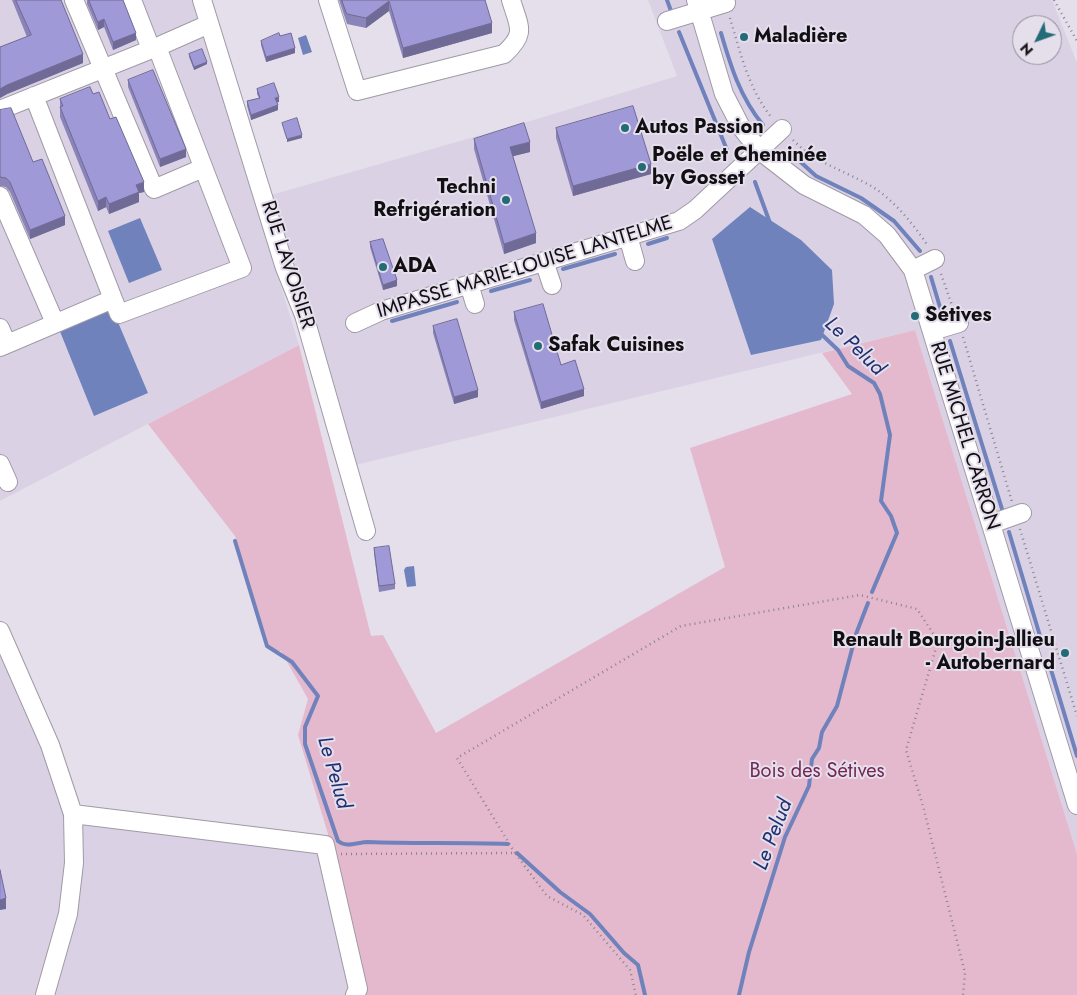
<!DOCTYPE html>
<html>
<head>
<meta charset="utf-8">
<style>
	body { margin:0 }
	#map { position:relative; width:1077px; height:995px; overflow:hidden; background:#e5deeb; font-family:Jost,sans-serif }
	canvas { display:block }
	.north { position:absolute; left:1012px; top:15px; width:50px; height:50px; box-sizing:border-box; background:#e5deeb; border:1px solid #908b95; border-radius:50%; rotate:228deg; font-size:14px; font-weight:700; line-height:20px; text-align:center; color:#110f13 }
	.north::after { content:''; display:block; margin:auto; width:18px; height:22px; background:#226b77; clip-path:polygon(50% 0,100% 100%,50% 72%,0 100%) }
</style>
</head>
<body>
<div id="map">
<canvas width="1077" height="995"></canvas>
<div class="north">N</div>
</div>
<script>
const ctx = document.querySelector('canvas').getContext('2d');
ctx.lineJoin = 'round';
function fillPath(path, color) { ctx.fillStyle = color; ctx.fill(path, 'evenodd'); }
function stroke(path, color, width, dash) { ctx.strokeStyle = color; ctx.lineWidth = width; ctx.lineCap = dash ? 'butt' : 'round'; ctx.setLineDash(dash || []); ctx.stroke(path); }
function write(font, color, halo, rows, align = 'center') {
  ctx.font = font + ' Jost,sans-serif'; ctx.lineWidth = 4; ctx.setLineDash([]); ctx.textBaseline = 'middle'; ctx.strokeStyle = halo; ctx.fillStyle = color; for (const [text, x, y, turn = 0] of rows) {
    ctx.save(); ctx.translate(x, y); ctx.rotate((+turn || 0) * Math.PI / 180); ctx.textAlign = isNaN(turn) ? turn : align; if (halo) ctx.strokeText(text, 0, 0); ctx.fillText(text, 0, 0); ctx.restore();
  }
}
fillPath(new Path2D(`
	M0,0h193l106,345 -299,156z
	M648,0h404l25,63v791l-162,-524 -564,136 -87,-269 273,-78 140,-43zM1022,25h30v30h-30z
	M0,631l73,183 252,31 30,150h-355z`), '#dbd1e5');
fillPath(new Path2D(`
	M915,330l162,524v141h-722l-30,-150 3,-11 -30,-99 10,-36 -27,-48h-5l-9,-7 -32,-108 -87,-112 151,-79 72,291 12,-1 53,98 289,-166 -35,-119 162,-54 -30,-41z`), '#e4b9ce');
fillPath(new Path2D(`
	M306,35l6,17 -9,3 -5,-17z
	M750,207l51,33 31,30 2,34 -13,36 -70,15 -39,-116z
	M140,218l22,52 -33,13 -21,-52z
	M112,308l36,85 -54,23 -35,-87z
	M414,566l2,20 -9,1 -3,-17 2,-3z`), '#6f82bb');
stroke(new Path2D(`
	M667,0l4,11
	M679,32l48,118
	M721,33c10,34 19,64 42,92
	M794,156l22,20 45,22 33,23 26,30
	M755,182l15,41
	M648,244l19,-6
	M563,269l52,-15
	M931,277l11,37
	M491,291l39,-11
	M392,321l65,-19
	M819,332l19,18 10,16 26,17 6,11 10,41 -9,66 10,15 6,17 -25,59
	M950,341l52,168
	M1009,532l31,104
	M235,541l32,105 25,16 26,34 -13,31v17l33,97c8,7 20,1 30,1 46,2 93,0 140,2
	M1049,663l28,93
	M517,853l43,39 30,22 34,39 14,12 7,30
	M739,995l10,-43 36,-115 24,-51 3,-27 7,-11 3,-16 15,-26 19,-72 12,-31`), '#6f82bb', 4);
const minor = new Path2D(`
	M74,0l80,189 49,-21
	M132,0l19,49
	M202,0l83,268 19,47 62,216
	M328,0l29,91 147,-37c23,-21 15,-27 7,-54
	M696,0l28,94 17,33 18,23 45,35 60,30 23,20 26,35 164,535
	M667,21l59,-18
	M157,47l52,-23
	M34,96l79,203
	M0,110l157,-63 85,221 -123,46 -6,-15 -113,48
	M0,196l55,127
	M628,236l7,25
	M544,261l8,24
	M913,270l22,-11
	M469,284l6,20
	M355,323l26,-12 298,-90 16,-11 87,-81
	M0,328l7,16
	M932,331l27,-8
	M0,464l8,18
	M991,524l31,-11
	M0,631l50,114 23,69 1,49 -6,51 -23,81
	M73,814l252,31 33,144 -3,6`);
stroke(minor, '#a09aa6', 20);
stroke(new Path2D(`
	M1054,0l23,41
	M730,18c10,34 19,72 42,100
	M793,140c23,24 56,32 83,49 21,15 38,36 52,57
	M941,274l12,34
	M963,337l49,165
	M1020,529l57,187
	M515,853l-58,-95 224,-132 179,-31 57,14 21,32 -32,109 17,56 42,167 -2,22
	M341,854l174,-1 32,43 36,19 47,55 6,25`), '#88848d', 2.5, [1, 4]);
stroke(minor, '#fff', 18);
fillPath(new Path2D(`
	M12,0h49l22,63 -76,31 -7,4v-51l27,-10z
	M87,0h36l13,40 -23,10 -9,-23 -6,3 -11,-26z
	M339,0h146l7,33 -89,25 -14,-47 -23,17 -19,-4z
	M280,36l15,17 -29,9 -5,-17v-4z
	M189,54l18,10 -13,6 -5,-13z
	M128,80l58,77 -26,10 -32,-80z
	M257,89l22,13h-2l1,8 -27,10 -4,-14v-5l12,-3 -2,-4z
	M93,94l17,25 34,73 -5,1v9l-30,12 -3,-7 -8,4 -38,-94v-18z
	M0,110l33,52 32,63 -35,14 -20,-47 -4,-5 -6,-1z
	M556,128l95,46 -78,22 -17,-58z
	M474,139l56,13 -17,4 23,87 -32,11 -30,-105z
	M370,242l27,44 -14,4 -13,-43z
	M514,312l47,53 23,31 -43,13 -27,-89z
	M433,326l45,71 -24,7 -21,-71z
	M374,548l21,36v5l-16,3 -5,-39z`), '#8a84b9');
fillPath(new Path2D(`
	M389,1v10l-23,17v-10z
	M104,19v8l-6,3v-8z
	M492,23v10l-89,25v-10z
	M136,33v7l-23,10v-8z
	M295,48v5l-29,9v-5z
	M83,54v9l-76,31 -7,4v-9l7,-4z
	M207,62v2l-13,6v-3z
	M279,97v5l-4,1v-5z
	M278,105v5l-27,10v-5z
	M302,135v3l-15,4v-3z
	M530,142v10l-20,5v-10z
	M186,149v8l-26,10v-8z
	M651,164v10l-78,22v-10z
	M144,182v10l-5,1v9l-30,12v-10l27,-19z
	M106,197v10l-8,4v-10z
	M65,216v9l-35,14v-9z
	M536,233v10l-32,11v-10z
	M397,280v6l-14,4v-5z
	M584,389v7l-43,13v-7z
	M478,390v7l-24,7v-7z
	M6,898v11l-6,1v-10z`), '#706b96');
const building = new Path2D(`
	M16,0h45l22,54 -76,31 -7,4v-42l31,-12z
	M89,0h34l13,33 -23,9 -9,-23 -6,3z
	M342,0h143l7,23 -89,25 -14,-47 -23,17 -19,-4z
	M279,33l1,3 11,-3 4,15 -29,9 -5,-16z
	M202,49l5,13 -13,5 -5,-13z
	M153,70l33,79 -26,10 -32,-79z
	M274,83l5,14 -4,1 3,7 -27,10 -4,-14 13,-3 -3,-9z
	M90,87l3,7 6,-2 11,27 6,-2 28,65 -8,3 3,7 -30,12 -3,-7 -8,4 -38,-94 3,-1 -3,-7z
	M633,106l18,58 -78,22 -17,-58z
	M11,108l22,54 9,-3 23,57 -35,14 -20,-48 -4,-4 -6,-1v-67z
	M297,118l5,17 -15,4 -5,-16z
	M524,123l6,19 -20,5 26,86 -32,11 -30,-105z
	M383,239l14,41 -14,5 -13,-43z
	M543,304l18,61 14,-5 9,29 -43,13 -27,-90z
	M457,319l21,71 -24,7 -21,-71z
	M389,546l6,38 -16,2 -5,-38z
	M0,870l6,28 -6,2z`);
fillPath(building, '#a099d7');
stroke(building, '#706b96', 1);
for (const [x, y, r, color] of [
	[744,37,5,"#226b77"],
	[625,128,5,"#226b77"],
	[642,167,5,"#226b77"],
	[506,200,5,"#226b77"],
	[383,267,5,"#226b77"],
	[915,316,5,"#226b77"],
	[538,346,5,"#226b77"],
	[1065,653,5,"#226b77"]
]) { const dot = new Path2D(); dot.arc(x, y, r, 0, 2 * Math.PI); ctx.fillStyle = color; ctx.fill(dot); stroke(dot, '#e5deeb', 2); }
write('bold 20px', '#110f13', '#e5deeb', [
	["Maladière",754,37],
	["Autos Passion",635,128],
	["Poële et Cheminée",652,156],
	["by Gosset",652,179],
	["Techni",496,188,"right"],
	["Refrigération",496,211,"right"],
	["ADA",393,267],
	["Sétives",925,316],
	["Safak Cuisines",548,346],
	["Renault Bourgoin-Jallieu",1055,641,"right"],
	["- Autobernard",1055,664,"right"]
], 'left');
write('20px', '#110f13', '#e5deeb', [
	["RUE LAVOISIER",287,265,72],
	["IMPASSE MARIE-LOUISE LANTELME",525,268,-17],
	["RUE MICHEL CARRON",964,436,73]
]);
write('20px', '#742754', '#e5deeb', [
	["Bois des Sétives",817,772]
]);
write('italic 21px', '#1f2f74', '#e5deeb', [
	["Le Pelud",854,347,44],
	["Le Pelud",333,773,74],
	["Le Pelud",774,835,-69]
]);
</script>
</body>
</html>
